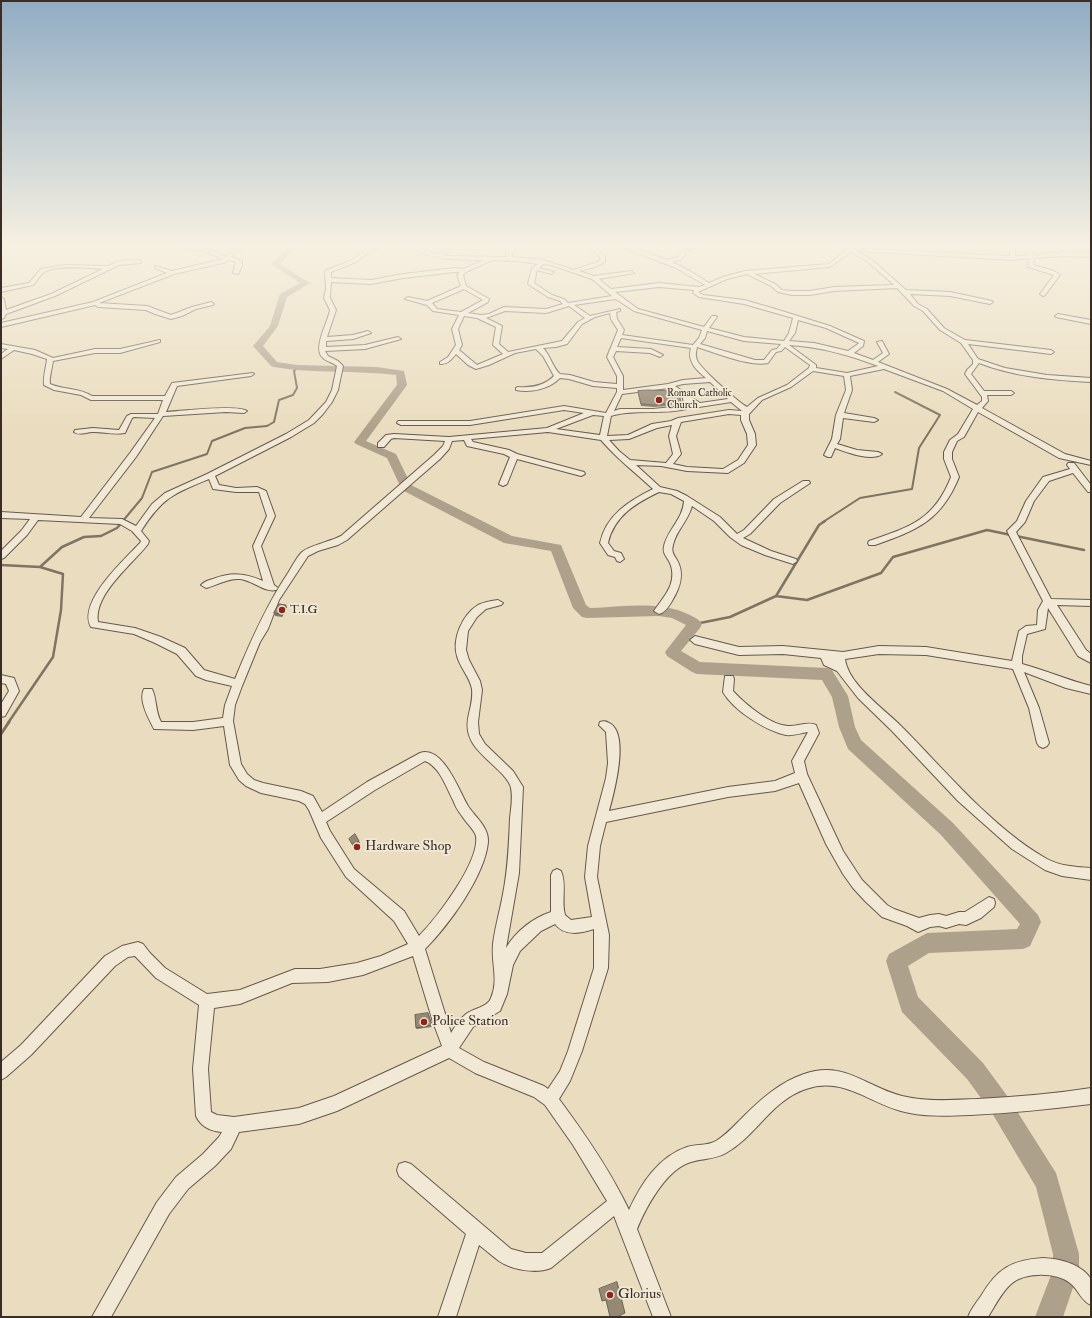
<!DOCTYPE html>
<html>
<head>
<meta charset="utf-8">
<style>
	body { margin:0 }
	#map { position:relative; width:1092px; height:1318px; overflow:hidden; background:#eaddbf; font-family:"IM FELL Double Pica",serif }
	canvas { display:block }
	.frame { position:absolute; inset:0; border:2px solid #392d26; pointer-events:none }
</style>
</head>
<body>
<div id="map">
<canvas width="1092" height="1318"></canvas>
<div class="frame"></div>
</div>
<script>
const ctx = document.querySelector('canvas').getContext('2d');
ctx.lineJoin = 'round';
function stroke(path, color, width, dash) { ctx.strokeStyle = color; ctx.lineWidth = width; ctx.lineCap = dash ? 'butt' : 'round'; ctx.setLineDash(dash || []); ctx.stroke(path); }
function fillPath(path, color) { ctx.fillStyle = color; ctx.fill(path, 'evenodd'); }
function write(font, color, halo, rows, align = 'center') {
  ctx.font = font + ' "IM FELL Double Pica",serif'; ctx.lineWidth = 3.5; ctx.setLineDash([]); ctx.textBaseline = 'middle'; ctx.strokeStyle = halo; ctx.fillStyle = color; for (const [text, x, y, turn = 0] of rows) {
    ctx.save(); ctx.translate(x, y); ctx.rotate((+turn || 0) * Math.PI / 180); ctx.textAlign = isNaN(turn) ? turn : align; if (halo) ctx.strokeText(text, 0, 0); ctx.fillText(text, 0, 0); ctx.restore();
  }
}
stroke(new Path2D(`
	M122,522l20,-24 10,-26 55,-18 5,-13 33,-13 22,-2 7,-4 5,-22 14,-5 4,-7 -3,-17 3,-3
	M823,522l37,-24 52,-9 7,-41 21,-33 -45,-23`), '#7f7363', 2);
stroke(new Path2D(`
	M1016,536l68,14
	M1,565l39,2 23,7 -2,36 -8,47 -45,66
	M40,567l22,-20 22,-10 17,-1 16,-8 6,-7
	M776,596l31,4 74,-27 12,-16 94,-27 24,5
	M695,624l35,-7 46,-21 43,-71 6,-4`), '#7f7363', 2.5);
stroke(new Path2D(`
	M1,734l8,-12`), '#7f7363', 3);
fillPath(new Path2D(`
	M289,246h8l-17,18 30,19 -23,14 -9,29 -15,20 14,16 20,3 80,2 27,4 3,14 -41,56 30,13 15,31 101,51 49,9 25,60 4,3c33,-1 70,-8 100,7 5,3 9,4 12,9l-2,4 -19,23 19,11 127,6 5,2 16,26 7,31 6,13 92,83 85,92 3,7 -11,24 -7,3 -94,4 -21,13 10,31 65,66 25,34 48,76 23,81v16l-16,47h-28l18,-47v-16l-17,-67 -44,-74 -25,-34 -65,-67 -16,-51 3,-7 38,-21 90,-4 3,-5 -79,-89 -93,-86 -9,-22 -7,-30 -10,-17 -125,-6 -5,-2 -25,-16 -2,-4 21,-27 -14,-7 -13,-2 -72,2 -5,-1 -9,-9 -22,-57 -47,-8 -102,-53 -15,-32 -31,-14 -2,-2 43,-57 -1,-10c-40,-5 -82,-1 -122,-8l-3,-1 -18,-20 17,-20 10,-32 20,-11 -29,-19z`), '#aea18b');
const street = new Path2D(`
	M193,246l21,5 12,6c6,-7 12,-11 21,-11l-12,7 -4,4 11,4v5l-4,8 -5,-1 3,-11 -7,-2 -6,3 -49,11 -75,29 48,3 24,9 21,-8 19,-5 3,2 -1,1 -17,4 -14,7 -11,3 -16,-5 -9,-4 -48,-3 -3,-2 -94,22v-4l92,-21 74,-29 -12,-5v-2l17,5 51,-12 -18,-7 -23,-5z
	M374,246h7l-12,6 -13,10 -25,10v6l40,2 32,-6 52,-6 8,1 21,-9c-27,0 -53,0 -76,-14h8l21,8 14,-8h7l-15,9 8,1 55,1v-5l3,-2v-4h5l1,4 -3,3v4l31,3 31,10 26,-9v-4l-13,-11h6l12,10v6l-10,5 -16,4 15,5 37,-5 3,2 -35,6 12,10 48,-6 40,4 6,-2 -29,-17 -57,-22h9l39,14 11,-3c5,-8 10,-11 19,-11l-11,6 -4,7 -10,3 18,9 19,12 14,-6 22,-6 84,-7 18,-14 -6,-4 10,2 159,8v-10h5v10l14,-1 -2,-3 3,-2 4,5 28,-3 29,1v4l-29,-1 -28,2 -1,7 21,6 6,4 -15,20 -2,1 -3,-2 14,-19 -26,-8 1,-9 -17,2 -157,-9 16,8 35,31 44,2 42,9 1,1 -3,2 -40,-8 -40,-2 8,10 9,5 17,19 21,12 86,10 3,2 -3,2 -83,-10 10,15 27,9 42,7 44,3v4c-38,-2 -76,-5 -112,-19l-8,11 13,17h27l3,2 -3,2h-24l1,6 -6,7 83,46 26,7v4l-32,-7 -81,-46 -14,25 -7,4 -5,11v7l7,18c-18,44 -42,53 -84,68h-6l-1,-2 1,-2c41,-14 65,-21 82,-64l-7,-18v-7l6,-12 8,-6 15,-25 -30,-18 -59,-22 -34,7 2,14 -8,23 30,5 4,2 -4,2 -31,-4 -3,21 -3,5 20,6 21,2 4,2c-10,8 -36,-2 -47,-6l-4,9h-3l-4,-2 8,-16 4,-24 10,-25 -2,-14 -31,-5 -22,16 -29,13 -13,14v6l6,14 1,11 -12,18 -16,10 -41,-2 -26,-5 -25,-1 24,22 17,4 10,5 33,21 17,17 7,-4 30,-31 29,-18h6l1,2 -30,20 -30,31 -7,4 28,13 25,8 1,2 -4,3 -28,-9 -24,-10 -11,-8 -16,-16 -22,-15c-4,15 -16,25 -19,39 -2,7 1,10 4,15 8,14 3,28 -5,41 -3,5 -7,12 -13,13l-5,-3c10,-15 24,-28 16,-48 -3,-6 -8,-10 -6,-17 4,-17 19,-27 20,-45l-13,-7 -12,-2c-23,11 -45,24 -51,51l6,8 7,2 3,6 -4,3 -3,-1 -2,-4 -7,-2 -8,-12c6,-28 29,-42 53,-54 -18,-17 -37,-31 -52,-49l-53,-8 -77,7 2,3 36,8 8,4 67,18 1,2 -4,2 -64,-17 -10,25 -4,2 -4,-2 11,-27 -6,-3 -37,-8 -3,-6 -12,1 -3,8 -9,10 -93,81 -9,5 -20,6 -10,5 -29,44 -11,29 -8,13 -18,44 -7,19 -2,16 8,43 6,10 7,6 9,3 38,8 12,5 9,16 45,-30 53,-29c23,-8 39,38 48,53 7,11 21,21 20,36 -3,34 -40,84 -63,107l26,84c4,-7 9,-14 15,-19 8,-6 22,-7 25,-16 8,-18 0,-35 2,-54 2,-17 7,-33 10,-50 5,-25 6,-50 7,-76 1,-9 3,-20 1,-30 -2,-13 -31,-31 -39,-46 -11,-21 2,-32 0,-53 -2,-12 -12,-21 -15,-33 -5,-17 5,-41 21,-51 6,-3 13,-4 20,-5l5,3 -2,2 -15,4 -9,8 -9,14 -2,19 3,10 11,21 2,9 -4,32 1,12 6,10 28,27 10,16 -4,86 -13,75c10,-17 27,-30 45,-36v-37l2,-4 4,-2 4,2c6,13 0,30 4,44l6,5 21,-3 -7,-40 3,-31 18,-68 2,-15 -2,-31 -7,-7 1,-3c5,-2 7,0 11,2 18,13 3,69 -2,87l119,-24 47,-6 20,-8 -3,-12 16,-29c-7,1 -14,4 -22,3 -20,-4 -53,-25 -63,-43l2,-16h8l1,3 -1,12c12,13 37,34 55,35 10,1 18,-5 28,-1l3,8 -15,28 3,13 36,77 19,29 25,25 7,4 25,9 11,-3 9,-1 7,2 13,-4h6l24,-15 5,2 1,4 -1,4 -13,11 -15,7 -7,-1 -13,4 -7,-2 -9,1 -12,5 -11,-6 -25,-9 -17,-16 -12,-13 -10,-14 -17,-30 -27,-61 -24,8 -47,6 -122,25 -6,24 -3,31 12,58 -1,33 -26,83 -12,30 -11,18c26,35 51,71 70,111 12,-26 29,-53 58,-63 9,-3 20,-1 29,-6 10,-6 19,-16 27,-24 18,-18 37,-35 61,-43 40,-14 62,13 98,22 24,6 50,4 75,3 38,-2 76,-5 114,-11v16c-40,5 -80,9 -121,11 -22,1 -48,2 -69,-4 -33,-9 -59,-35 -95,-22 -34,11 -50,47 -80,64 -12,7 -25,5 -38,10 -23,9 -42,44 -51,66l34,88h-18l-39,-101 -63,52c-15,6 -39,2 -52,-7 -7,-5 -13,-11 -20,-16l-23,72h-18l28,-83 -67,-58 -2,-6 2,-6 6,-2 6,2 100,85 15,4h16l65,-52 -34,-56 -28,-40 -11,-8 -59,-24 -26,-15 -112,53 -38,13 -60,8 -8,17 -16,17 -27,23 -19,25 -58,103h-19l65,-115 19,-25 27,-23 16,-17 3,-5c-11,-1 -21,-5 -26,-16l-3,-47 6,-64 -43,-27 -21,-22 -7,1 -13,9 -84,89 -25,22 -5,3v-18l20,-17 84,-89 17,-10 16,-4 5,2 7,9 15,15 42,26 33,-4 55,-21h25l37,-6 24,-7 27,-12 -14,-23 -48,-44 -25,-39 -12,-28 -4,-6 -6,-3 -38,-8 -15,-7 -7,-6 -9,-15 -6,-39 -31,4 -39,-1c-5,-10 -16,-29 -10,-40h8c5,10 3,22 9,33h32l30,-4 2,-13 7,-19 -26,-6 -10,-4 -19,-22 -22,-11 -21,-9 -43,-7c-14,-25 34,-68 49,-84l1,-2 -9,-10 -12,-7 -82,-4 -11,15 -23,23 -3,1v-8l20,-20 9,-12 -29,-1v-6l80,5 49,-64 25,-35 -21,-1 -2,1 -7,15c-11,2 -21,-1 -32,-1 -7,0 -14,4 -19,0l1,-2 18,-2 26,2 8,-14 4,-2h27l5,-14h-72l-10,-5 -27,-5 -10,-5c-1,-8 2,-17 3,-26l-15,-5 -18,-4 -13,9v-5l7,-5 -7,-1v-4l34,6 18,8 42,-9h25l40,-9v2l-40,11h-25l-42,8c-1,8 -4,16 -3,23 14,6 30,4 42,12h73l7,-13 81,-10 1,1 -3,2 -74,10 -11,26c14,-1 72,-8 81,-1l-3,2 -18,-1 -63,4 -27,41 -47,61 33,1 14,7 16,-22 13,-11 42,-19 79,-40 23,-14 17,-18 6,-12 5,-24c-4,-4 -10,-4 -14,-8 -11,-9 5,-36 7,-48l-6,-12 2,-9 -1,-18 27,-11 13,-10zM851,252l16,9 27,24 -60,2 -24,4h-18l-10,-1 -7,-6 -21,-10 76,-7zM492,260l25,1 21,3 -6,4 -4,16 20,13 12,4 3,3 -17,5 -42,-2 -15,7 -8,1 -13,-2 20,-11 1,-3 -23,-13 -3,-11 3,-3zM543,264l8,1 41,14 20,17 -44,7 -4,-4 -12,-4 -18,-12 3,-13 14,4 3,-2 -15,-4zM455,272h5l-3,3 4,11 -34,15 -19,-4 -3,2 22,6 6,6 26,4 -7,14 4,16 -8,12 -8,5v2c7,1 12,-5 16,-10l12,11 8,4 13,-4 26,-12 21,-4 7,7 11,20c-10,10 -22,12 -36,11l-2,1v2c15,3 33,-1 44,-12l9,1 24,7 24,2v4l-11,21 -42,-7 -94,15h-72l-1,2 4,2h69l94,-15 20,3 -37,15 -98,9 -55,-3 -8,1 -8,8v4h6l7,-8 3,-1 51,3 -2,5 -9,9 -93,81c-11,6 -31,9 -39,16 -6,6 -10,15 -14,21 -22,33 -38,69 -53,106l-31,-9 -19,-22 -24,-11 -26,-9 -37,-6c-5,-28 36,-59 50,-78l1,-3 -8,-10c22,-34 32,-37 68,-52l4,10 23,3h23l8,24 -14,30 10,35c-18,-8 -32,-9 -50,-2 -5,1 -9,3 -12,6l5,3c11,-3 22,-10 34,-9 12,1 25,14 36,11l2,-2 -4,-3 -13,-39 14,-30 -9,-25 -9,-4 -21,1 -17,-3 -4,-9 76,-39 23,-14 9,-9 9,-12 6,-12 5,-24 -5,-5 -10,-5 -3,-5 40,-2 36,-10 -3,-2 -33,8 -39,2v-6l27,-2 18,-6 -3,-2 -15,4 -26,2 9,-27 -6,-12 1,-16 40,2 32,-6zM747,274l24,12 7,6 14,3h18l24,-4 63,-3 17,18 9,5 17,19 21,13 12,17v4l-6,6 -2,4 17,23v4l-5,4 -30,-16 -69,-27 11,-8 -7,-13 -5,1 6,11 -10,7 -19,-7 9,-7 1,-5 -34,-15 -58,-18 -28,-8 -41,-5 -5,-3 29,-13zM659,287l35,3 -1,3 6,4 45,7 49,14 -4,15 -5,8 -40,-4 -35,-9 8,-11 -1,-1h-4l-8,11 -66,-18 -23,-17zM464,289l19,11 -22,12 -24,-3 -5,-6zM616,299l18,12 68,19 -3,8 -6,7 -71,-10 2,-5 -7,-11 -1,-7 4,-1v-2l-30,7 -16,-11zM569,306l16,12 -7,4 -16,19 -54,11 -9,-8 3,-18 -16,-8 19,-7 41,2zM610,313l1,6 7,11 -11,27 10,19v8l-23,-2 -24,-7 -10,-1c-8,-7 -9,-18 -17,-26l13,-1 11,-3 15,-20 13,-7zM464,316l13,2 19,9 -3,18 10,9 -26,11 -18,-15 3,-5 -4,-16zM798,320l28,8 33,15 -1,1 -10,7 -34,-8 -25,-2 6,-8zM707,331l37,10 37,3 -4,5 -5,1 -8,10h-9l-55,-16 5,-6zM621,338l70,10c-4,13 5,22 15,30l-23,2 -15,4 -45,6v-14l-10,-19 3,-6 34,2 10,4 3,-2 -12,-6 -34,-2zM789,345c32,2 59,10 89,21l-31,7 -31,-5v-3zM697,347c19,6 53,20 71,16l8,-11 5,-1 4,-4 25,18 -1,3 -22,17 -29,13 -11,9c-9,-5 -48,-40 -50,-47 -2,-5 -1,-8 0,-13zM710,382l18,17 -28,4 -25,-17 8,-2zM669,388l14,10 1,6 -2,2 -29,3h-33l-6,2 8,-17zM731,402l11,9 -13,-1 -51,8 -7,3 -19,3 -24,11 -21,1 4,-20c23,-7 51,-1 75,-7l5,-6 8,4zM729,414l12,1v5l6,14 1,11 -10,15 -15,9 -36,-2 -14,-3 8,-10 -5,-18 5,-14zM593,415l11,1 -4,19 -44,-6zM672,425l-3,11 4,18 -7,9 -36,-3 -11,-9 -10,-11 20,-1 28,-11zM425,761c15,6 21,26 28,39 2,6 5,11 9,16 4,7 12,13 14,20 4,26 -40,83 -57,100l-15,-25 -50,-42 -24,-38 -4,-9 49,-32zM555,924c10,13 26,9 39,5v39l-26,83 -8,20 -12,18 -4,-3 -60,-24 -25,-14 14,-21 27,-16 7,-17 6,-29 7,-14 21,-20zM413,956l20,66 9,24 -108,50 -35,12 -65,9 -17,-2 -6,-3 -3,-43 6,-61 26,-4 52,-21 36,-1 35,-7z
	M735,246h6v1l-2,1z
	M139,260l2,1v2l-22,2 -64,31 -49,18 -2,4 -3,1v-22l3,2 2,11 45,-16 52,-25c-13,-1 -50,-5 -60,4 -4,3 -6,9 -10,12l-32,7v-4l28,-5 12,-14 24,-4 43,1 10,-5z
	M1058,314l33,6v4l-35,-7 -1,-1z
	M1068,463h6l17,22v7h-3l-15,-19 -24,8 -15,20 -9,21 -9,10 35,67 40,1v6l-34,-1 29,45 5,4v9l-13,-7 -30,-48 -3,21 -18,5 -5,22v8c23,6 45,16 69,22v8l-25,-6 -42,-16 15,36 10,35 -2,3 -4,2 -4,-2 -2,-3 -8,-35 -16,-39 -87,-14 -47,-1 -34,5c3,25 38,49 56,67 43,43 92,103 146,133 13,7 29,8 44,9v12l-29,-4 -17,-6 -33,-21 -54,-48 -66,-70 -34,-33 -21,-27 -13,-6 -3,-7 -38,-4 -44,1 -44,-11 -5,-4 5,-4 44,11 44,-1 60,6 36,-6 47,1 86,14 7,-30 7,-5 11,-1 1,-15 5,-9 -36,-70 10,-10 9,-20 17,-24 27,-8 -3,-4z
	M1,675l13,3 5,13 -14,25 -4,1v-13l8,-13 -3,-7 -5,-1z
	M1043,1258c18,1 38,6 48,21v26c-10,-4 -12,-15 -21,-22 -14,-11 -45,-11 -59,1 -10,9 -16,22 -23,33h-20c3,-8 8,-14 13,-21 16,-27 30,-36 62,-38z`);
stroke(street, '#65594c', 2);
fillPath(street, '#f1e9d5');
fillPath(new Path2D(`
	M638,391l43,11v3l-27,2 -13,-1 -3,-12z
	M287,607l-5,10 -7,-1 -1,-3z
	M428,1013l4,14 -15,2 -1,-1z`), '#807665');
fillPath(new Path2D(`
	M286,605l1,2 -5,10 -1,-3z
	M359,841l1,2 -7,4 -1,-3z`), '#686053');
const building = new Path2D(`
	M648,390l26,1 5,3 2,8 -27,3 -13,-1 -3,-13z
	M279,604l7,1 -5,9 -7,-1z
	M355,834l4,7 -7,3 -3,-5z
	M428,1013l4,12 -16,3 -1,-13z
	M617,1282l8,31 -8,4h-7l-4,-17 -4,1 -3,-12z`);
fillPath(building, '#958976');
stroke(building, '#686053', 1);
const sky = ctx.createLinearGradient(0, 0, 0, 431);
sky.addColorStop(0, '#91acc3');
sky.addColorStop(0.57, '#f6f0e2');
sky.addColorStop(1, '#f6f0e200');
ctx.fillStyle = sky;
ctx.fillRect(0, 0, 1092, 431);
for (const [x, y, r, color] of [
	[659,400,4,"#8f2418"],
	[282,610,4,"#8f2418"],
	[357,847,4,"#8f2418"],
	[424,1022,4,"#8f2418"],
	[610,1295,4,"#8f2418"]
]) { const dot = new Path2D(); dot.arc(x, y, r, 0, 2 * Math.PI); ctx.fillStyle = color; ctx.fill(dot); stroke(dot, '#f1e9d5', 1.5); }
write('10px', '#392d26', '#f1e9d5', [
	["Roman Catholic",667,394],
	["Church",667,406]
], 'left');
write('12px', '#392d26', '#f1e9d5', [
	["T.I.G",290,610]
], 'left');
write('14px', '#392d26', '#f1e9d5', [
	["Hardware Shop",365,847],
	["Police Station",432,1022],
	["Glorius",618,1295]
], 'left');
</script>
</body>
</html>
